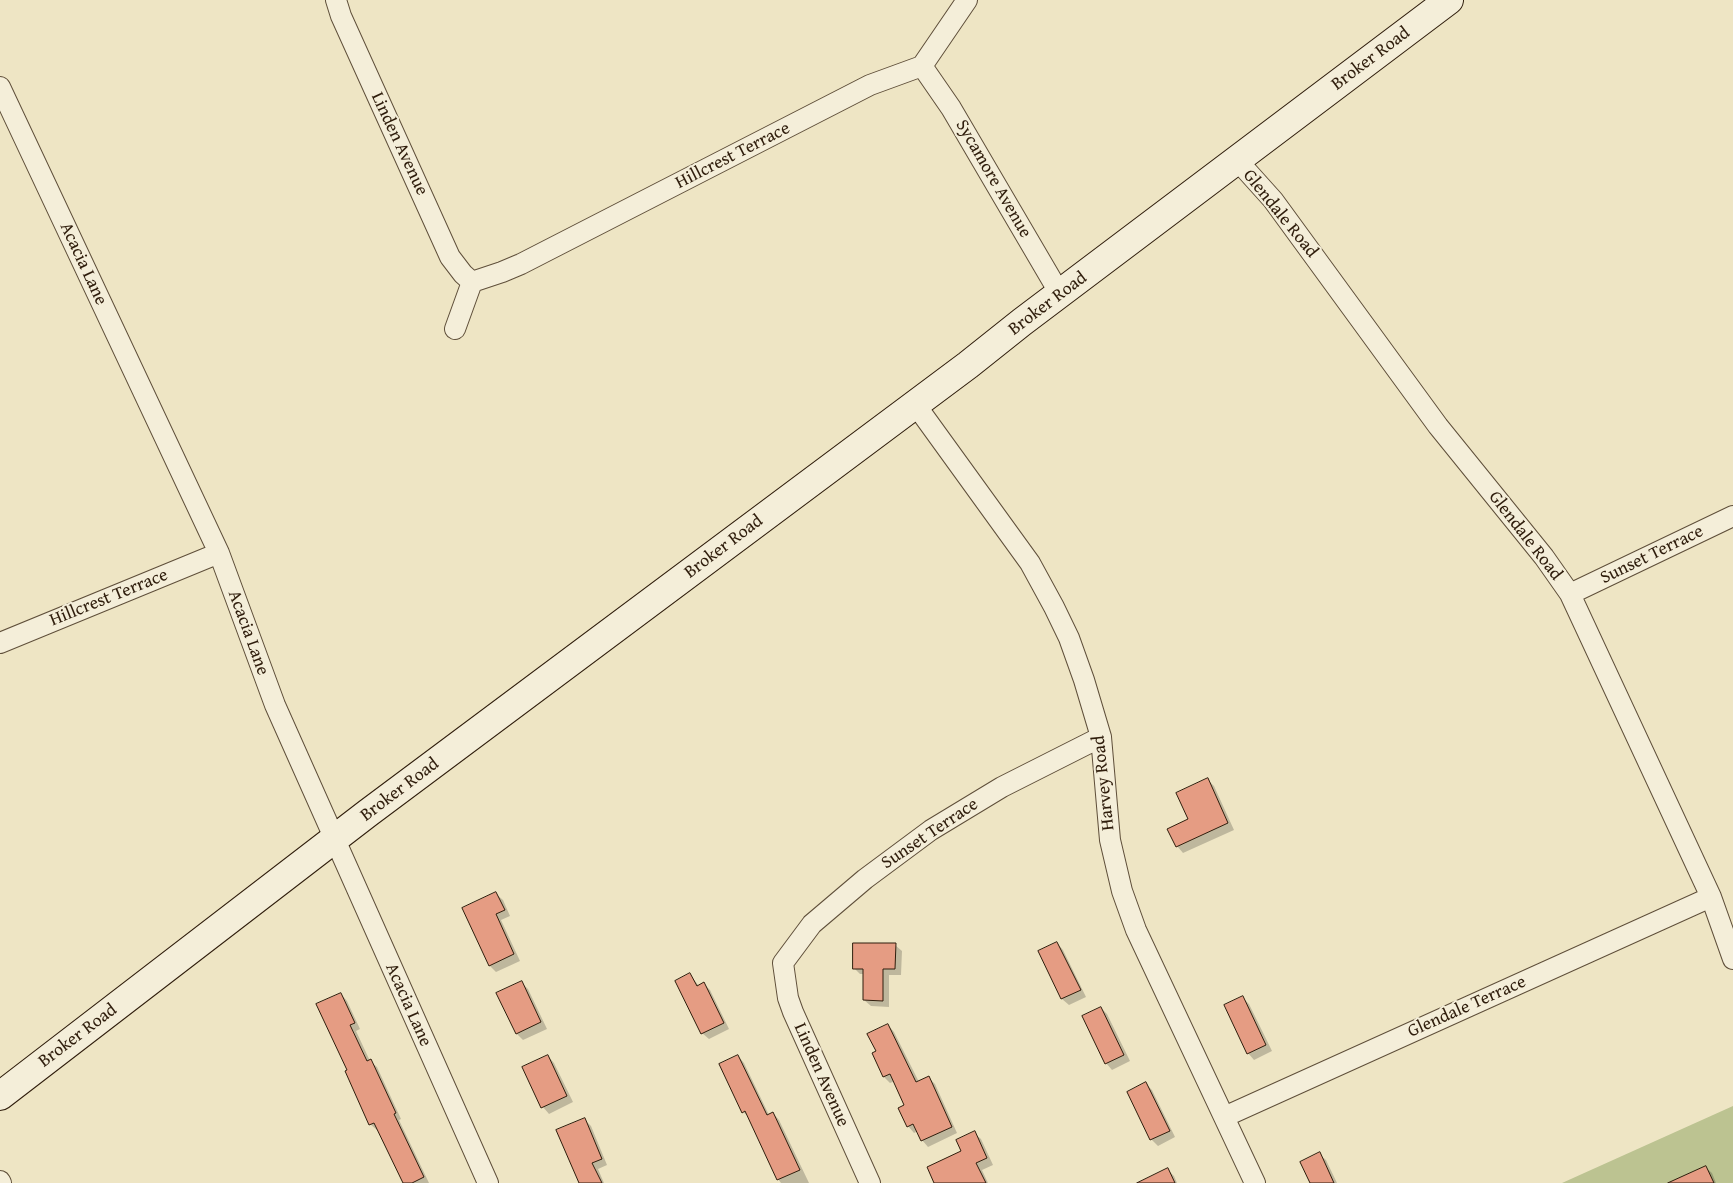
<!DOCTYPE html>
<html>
<head>
<meta charset="utf-8">
<style>
	body { margin:0 }
	canvas { display:block; background:#eee5c4 }
</style>
</head>
<body>
<canvas width="1733" height="1183"></canvas>
<script>
const ctx = document.querySelector('canvas').getContext('2d');
ctx.lineJoin = 'round';
function fillPath(path, color) { ctx.fillStyle = color; ctx.fill(path, 'evenodd'); }
function stroke(path, color, width, dash) { ctx.strokeStyle = color; ctx.lineWidth = width; ctx.lineCap = dash ? 'butt' : 'round'; ctx.setLineDash(dash || []); ctx.stroke(path); }
function write(font, color, halo, rows, align = 'center') {
  ctx.font = font + ' "Gentium Book Plus",serif'; ctx.lineWidth = 4; ctx.setLineDash([]); ctx.textBaseline = 'middle'; ctx.strokeStyle = halo; ctx.fillStyle = color; for (const [text, x, y, turn = 0] of rows) {
    ctx.save(); ctx.translate(x, y); ctx.rotate((+turn || 0) * Math.PI / 180); ctx.textAlign = isNaN(turn) ? turn : align; if (halo) ctx.strokeText(text, 0, 0); ctx.fillText(text, 0, 0); ctx.restore();
  }
}
fillPath(new Path2D(`
	M1733,1106v77h-171z`), '#bcc391');
fillPath(new Path2D(`
	M1208,780l6,6 20,44 -51,23 -6,-7z
	M496,894l7,6 7,16 -9,4 19,41 -24,11 -6,-6 -26,-57z
	M1057,943l6,7 23,47 -17,8 -7,-6 -22,-47z
	M895,945l7,6 -1,24h-12v32l-18,-1 -7,-6 1,-26h-5l-6,-6z
	M690,975l9,11 5,-2 6,6 19,39 -20,10 -7,-6z
	M522,983l6,6 19,40 -24,11 -6,-6 -19,-40z
	M341,994l6,7 13,28 -4,2 14,30 7,6 24,52 -2,1 30,63h-25l-25,-54 -2,1 -7,-6 -22,-53z
	M1243,998l6,6 23,47 -18,9 -6,-7z
	M1101,1008l6,6 23,47 -18,9 -6,-7z
	M888,1025l6,7 25,50 9,-5 7,7 22,49 -29,14 -6,-7 -4,-9 -4,2 -6,-7 -2,-20 -11,-25 -5,2 -6,-6 -11,-23 4,-2z
	M548,1056l6,7 19,39 -24,12 -6,-7 -19,-39z
	M738,1056l6,7 25,52 4,-2 6,7 30,63h-28l-3,-4 -29,-62 -6,-5z
	M1146,1084l6,6 23,47 -17,9 -7,-7z
	M584,1119l7,7 16,39 -9,4 6,14h-24z
	M974,1133l7,6 12,26 -11,5 6,13h-52l26,-31z
	M1319,1154l7,6 11,23h-25z
	M1705,1167l7,6 4,10h-24z
	M1168,1170l6,6 3,7h-23z`), '#0003');
const building = new Path2D(`
	M1208,778l20,45 -52,24 -9,-18 21,-10 -12,-26z
	M496,892l9,18 -9,4 18,40 -25,12 -27,-58z
	M1057,942l24,48 -20,9 -23,-48z
	M853,943h43l-1,26h-12v32l-20,-1v-31h-10z
	M690,973l7,13 7,-4 20,41 -23,11 -26,-53z
	M522,981l19,41 -25,12 -20,-41z
	M341,993l14,30 -5,2 17,36 4,-2 25,54 -2,1 30,63 -12,6h-9l-29,-60 -5,2 -24,-54 2,-1 -31,-66z
	M1243,996l23,49 -19,9 -23,-49z
	M1101,1007l23,48 -19,9 -23,-48z
	M888,1024l28,58 13,-6 23,51 -31,14 -8,-17 -6,3 -9,-19 6,-3 -14,-31 -7,3 -11,-24 4,-2 -9,-17z
	M548,1055l19,41 -26,12 -19,-41z
	M738,1055l29,60 6,-3 27,58 -23,10 -32,-69 -3,2 -23,-49z
	M1146,1082l24,49 -20,9 -23,-48z
	M585,1118l17,41 -10,4 10,20h-23l-23,-53z
	M975,1131l12,27 -11,5 10,20h-52l-7,-16 34,-16 -5,-11z
	M1320,1152l14,31h-24l-10,-21z
	M1706,1166l8,17h-46z
	M1168,1168l7,15h-38z`);
fillPath(building, '#e59c83');
stroke(building, '#2f1d0c', 1);
const street = new Path2D(`
	M336,0l5,16 109,241 13,17 9,8
	M922,66l29,42 109,186
	M0,87l219,466 56,152 213,478
	M1237,160l36,40 165,226 106,131 26,37 141,303 22,62
	M472,282l30,-10 19,-8 349,-179 52,-19 45,-66
	M455,329l17,-47
	M915,404l115,159 24,44 15,31 15,42 17,57 9,103 12,51 14,39 119,253
	M1570,594l163,-78
	M0,643l219,-90
	M1224,1117l487,-220
	M0,1181l1,2
	M870,1183l-77,-171 -5,-14 -5,-35 29,-39 53,-45 66,-49 71,-43 99,-50`);
const secondary = new Path2D(`
	M0,1096l368,-283 600,-448 54,-43 427,-322`);
stroke(street, '#5f4f3a', 22);
stroke(secondary, '#2f1d0c', 30);
stroke(street, '#f4eed9', 20);
stroke(secondary, '#f4eed9', 28);
write('18px', '#2f1d0c', '#f4eed9', [
	["Broker Road",1371,59,-37],
	["Linden Avenue",399,144,65],
	["Hillcrest Terrace",733,156,-27],
	["Sycamore Avenue",993,179,60],
	["Glendale Road",1280,214,51],
	["Acacia Lane",83,264,65],
	["Broker Road",1048,304,-37],
	["Glendale Road",1525,536,52],
	["Broker Road",724,547,-37],
	["Sunset Terrace",1652,555,-26],
	["Hillcrest Terrace",109,598,-22],
	["Acacia Lane",248,633,70],
	["Harvey Road",1104,783,-96],
	["Broker Road",400,790,-37],
	["Sunset Terrace",930,834,-34],
	["Acacia Lane",408,1005,66],
	["Glendale Terrace",1467,1007,-24],
	["Broker Road",78,1036,-37],
	["Linden Avenue",821,1075,66]
]);
</script>
</body>
</html>
